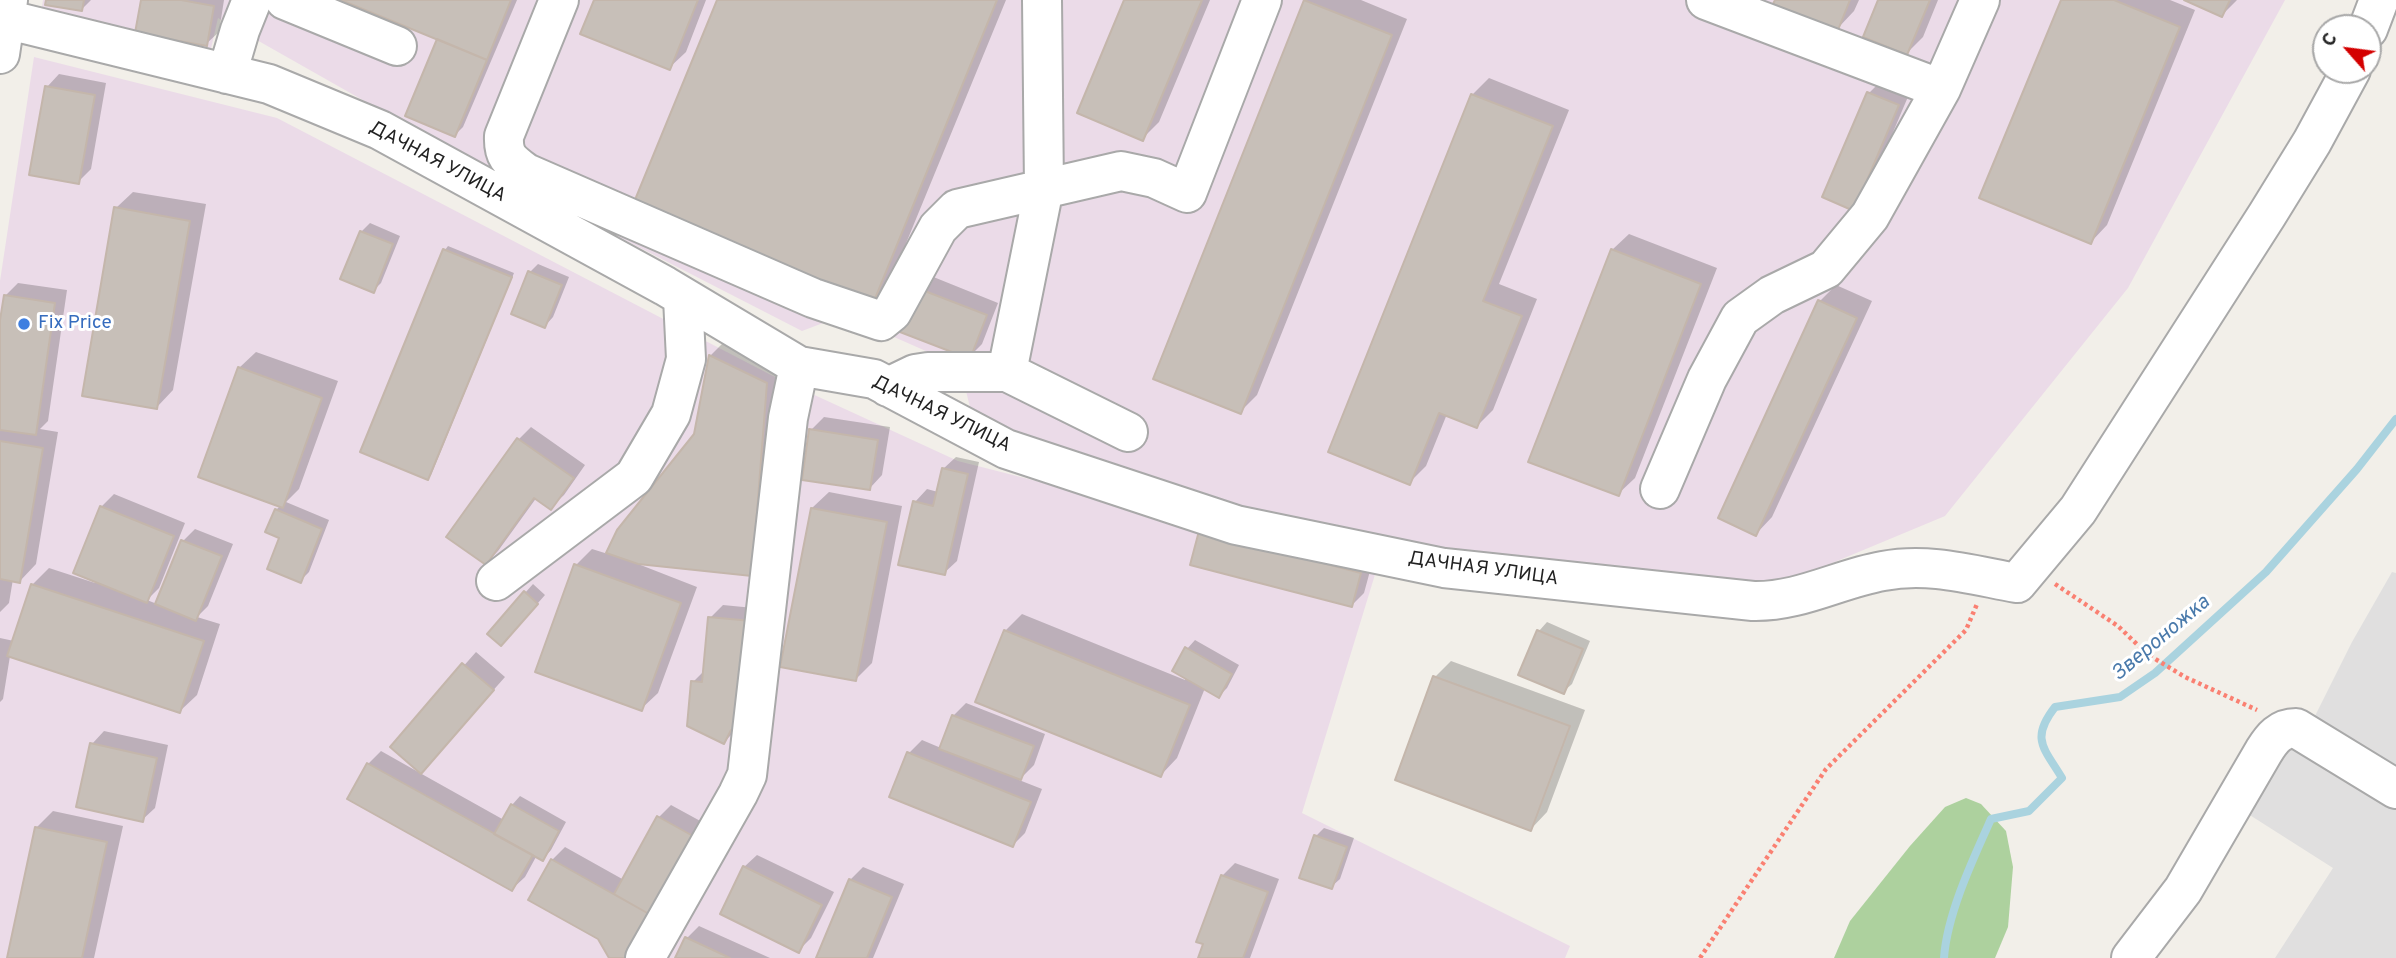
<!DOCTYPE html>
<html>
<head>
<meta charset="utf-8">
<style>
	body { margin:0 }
	#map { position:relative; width:2396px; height:958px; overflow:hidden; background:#f2efe9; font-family:Overpass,sans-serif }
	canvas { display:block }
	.north { position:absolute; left:2312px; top:14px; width:70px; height:70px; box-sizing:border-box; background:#fff; border:2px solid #a7a7a7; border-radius:50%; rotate:298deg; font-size:19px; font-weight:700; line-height:28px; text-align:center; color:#222 }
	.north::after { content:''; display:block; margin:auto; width:24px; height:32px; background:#d40000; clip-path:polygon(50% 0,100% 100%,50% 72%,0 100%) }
</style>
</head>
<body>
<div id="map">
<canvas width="2396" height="958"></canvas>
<div class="north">С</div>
</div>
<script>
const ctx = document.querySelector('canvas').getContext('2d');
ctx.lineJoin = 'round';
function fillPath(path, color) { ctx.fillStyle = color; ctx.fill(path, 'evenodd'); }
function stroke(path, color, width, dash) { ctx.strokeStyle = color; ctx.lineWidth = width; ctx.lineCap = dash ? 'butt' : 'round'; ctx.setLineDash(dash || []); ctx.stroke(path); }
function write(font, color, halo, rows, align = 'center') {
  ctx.font = font + ' Overpass,sans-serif'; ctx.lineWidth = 6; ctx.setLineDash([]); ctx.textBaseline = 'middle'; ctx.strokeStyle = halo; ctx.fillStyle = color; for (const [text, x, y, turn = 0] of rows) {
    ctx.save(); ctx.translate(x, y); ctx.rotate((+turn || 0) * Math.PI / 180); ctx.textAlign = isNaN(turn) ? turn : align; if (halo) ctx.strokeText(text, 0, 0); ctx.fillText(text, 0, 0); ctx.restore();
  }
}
fillPath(new Path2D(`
	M2392,572l4,1v201l-85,-50 41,-82z
	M2292,739l104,61v158h-121l58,-90 -88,-56z`), '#e0dfdf');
fillPath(new Path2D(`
	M43,0h2242l-157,288 -183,228 -168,70 -332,-35 -245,-50 -10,-12 -217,-69 -13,-54 -116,-51 -42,16 -337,-173 -247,-140 -8,35 -169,-40z
	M34,57l243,61 494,257 187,86 419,107 -75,245 268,133 -5,12h-1565v-677z`), '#ebdbe8');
fillPath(new Path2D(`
	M1966,798l15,6 25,27 7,36 -5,60 -13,31h-161l16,-37 60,-75 35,-39z`), '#add19e');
fillPath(new Path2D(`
	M48,0h43l-9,9z
	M142,0h82l-5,32 -13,12z
	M346,0h171l-54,127 -8,8 -16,-97z
	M596,0h110l-20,52 -17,16z
	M719,0h287l-120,292 -16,16z
	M1126,0h84l-51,122 -17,17z
	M1307,0h54l46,19 -150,376 -17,17z
	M1777,0h82l-5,11 -16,17z
	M1880,0h58l-15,37 -16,16z
	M2062,0h108l25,10 -88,215 -16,17z
	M2188,0h49l-15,15z
	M59,74l47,9 -15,86 -13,13 -31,-95z
	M1489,78l80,32 -70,174 38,15 -44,111 -16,16 -30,-12 -21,52 -17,17 -79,-32 143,-357z
	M1882,80l28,12 -44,104 -12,13 15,-116z
	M133,192l73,12 -33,186 -16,17 -41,-199z
	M370,223l30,13 -19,47 -8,8 -30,-13 19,-47z
	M1629,234l88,34 -82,210 -17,16 -6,-244z
	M448,246l66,27 -83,202 -3,3 17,-228z
	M538,264l31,13 -16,40 -8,9 -15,-54z
	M931,276l67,27 -16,41 -13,13 -67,-26z
	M18,283l49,7 -19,131 -8,8 18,3 -22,132 -16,17 -7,-2 -4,24 -9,9v-280l5,-36z
	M1836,285l36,16 -100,216 -16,17 64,-233z
	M727,339l56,28 -15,191 -135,4 64,25 -39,106 -17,16 -65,-144 16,-16 16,5 11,-23 76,-97 16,-79z
	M256,352l82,29 -39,108 -13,13 43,18 -20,52 -9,9 -19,-44 -5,-27 5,-5 -42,-137z
	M824,417l66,10 -8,48 -12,13 -59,-58z
	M531,427l54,38 -21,30 -13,12 -14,-10 -39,54 -12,12 33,-124z
	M956,457l23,5 -22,99 -13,12 -29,-71 12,-13 11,3 5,-23z
	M829,492l73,14 -30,157 -16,16 -44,-171z
	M114,494l71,29 -26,65 -12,12 10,4 26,-63 12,-12 38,15 -25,62 -11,11 23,7 -23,71 -17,16 -170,-55 -7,43 -3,3v-64l14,3 18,-56 17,-17 46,15 6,-76z
	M1200,532l173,28 -9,33 -12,12z
	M533,584l12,11 -36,41 16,-43z
	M723,605l41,4 -27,120 -13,13 -31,-60 12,-12 5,-52z
	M1022,614l163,66 2,-31 8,-9 44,25 -12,23 -8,8 -14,-8 -28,70 -16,17 -156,-144z
	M1547,622l43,19 -18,43 -9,8 -43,-18 19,-43z
	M476,652l29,25 -85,96 84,47 8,-15 8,-9 46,26 -15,28 -8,9 -6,-4 -12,22 -13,12 -163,-91 19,-34 13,-13 39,22 -28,-26z
	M1451,661l134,49 -38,102 -16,17 -96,-152z
	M966,703l79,31 -11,31 -15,15 23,9 -17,44 -12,12 -104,-92 13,-13 19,8 12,-32z
	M104,731l64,14 -13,63 -13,12 -50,-76z
	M671,805l33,18 -75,135h-18l-11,-20 -70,-39 22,-39 13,-13 59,33 35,-63z
	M53,811l70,15 -29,132h-86l29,-131z
	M1324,828l30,10 -14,41 -9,8 -15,-51z
	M757,855l77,37 -23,46 -13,13 -54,-84z
	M1235,863l44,16 -29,79h-50l6,-15 -7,-2 24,-66z
	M863,867l41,17 -31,74h-55l32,-78z
	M699,926l71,32h-93l10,-20z`), '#0003');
stroke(new Path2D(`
	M1944,958c3,-44 29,-99 47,-139l38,-8 33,-33c-18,-30 -32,-39 -7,-71l65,-10 35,-24 111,-101 91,-103 39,-50`), '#aad3df', 8);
const building = new Path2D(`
	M46,0h38l-2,11 -37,-6z
	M141,0h40l33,6 -7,40 -72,-13z
	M341,0h170l-24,60z
	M594,0h104l-28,70 -90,-36z
	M717,0h280l-127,311 -240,-99z
	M1124,0h78l-59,141 -66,-28z
	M1304,0l88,35 -151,379 -88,-35z
	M1775,0h75l-12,30 -65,-26z
	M1878,0h52l-23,55 -44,-18z
	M2061,0h53l66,27 -89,217 -112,-46z
	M2184,0h46l-8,17z
	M437,39l50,21 -32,77 -50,-21z
	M45,86l50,9 -16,89 -50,-9z
	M1867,92l32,13 -45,106 -32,-14z
	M1471,94l82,32 -70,175 39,15 -45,112 -38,-15 -29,72 -82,-33z
	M114,207l76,14 -33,188 -75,-13z
	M360,231l33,13 -19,49 -34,-14z
	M443,249l69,28 -84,203 -68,-28z
	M1611,249l90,35 -82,212 -91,-34z
	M528,271l34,14 -17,43 -34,-14z
	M917,288l70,27 -17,44 -70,-27z
	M4,295l51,8 -19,132 -36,-5v-110z
	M1818,300l39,18 -101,218 -38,-18z
	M709,355l58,28 -15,193 -114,-12 -32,-11 11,-23 77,-96z
	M238,367l84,31 -39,110 -85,-31z
	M809,429l69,11 -8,50 -68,-10z
	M517,438l57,40 -23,32 -17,-12 -48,67 -40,-28z
	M0,441l43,7 -23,135 -20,-4z
	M942,468l26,6 -23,101 -47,-10 15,-64 20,5z
	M100,506l74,30 -27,67 -74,-30z
	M811,508l76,14 -31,159 -76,-14z
	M275,509l47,20 -21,54 -34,-14 12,-31 -14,-6z
	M1199,531l162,42 -9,34 -162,-42z
	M181,540l41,16 -26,65 -41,-17z
	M574,564l107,39 -39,108 -107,-39z
	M31,584l173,57 -24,72 -173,-57z
	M524,591l14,13 -37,42 -14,-12z
	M708,617l44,4 -10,110 -11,-1 -7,14 -37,-18 4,-45 11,1z
	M1004,630l186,75 -29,72 -186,-75z
	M1537,630l46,19 -19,45 -46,-19z
	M1185,647l47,27 -13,24 -47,-27z
	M462,663l32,27 -73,84 -31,-27z
	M1433,676l137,50 -39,105 -136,-51z
	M952,715l82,31 -13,34 -82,-31z
	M90,743l67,15 -14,64 -67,-15z
	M907,752l124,50 -18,45 -124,-50z
	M367,763l166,92 -21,36 -165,-92z
	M511,804l48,27 -16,30 -49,-27z
	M657,816l36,20 -44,78 -35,-20z
	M35,827l72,15 -25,116h-75z
	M1314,835l33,12 -15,42 -33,-11z
	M551,859l98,55 -24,44h-16l-11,-19 -70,-39z
	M743,866l79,39 -23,48 -79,-39z
	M1221,875l47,17 -25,66h-45l5,-14 -7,-2z
	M849,879l43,18 -25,61h-51z
	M685,937l45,21h-55z`);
fillPath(building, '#c7bfb8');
stroke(building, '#c4b6ab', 2);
const minor = new Path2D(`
	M285,0l112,46
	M559,0l-55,136c-1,21 6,25 22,37l287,125 68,23 11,-9 46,-84 19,-19 164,-38 33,7 33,15 75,-193
	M5,19l264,65 111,46 285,156 134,80 75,13 132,70 230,76 208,43 309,33c47,1 85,-22 130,-30 46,-9 89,4 134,12l61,-73 189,-295 45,-73 39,-72
	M2368,29l11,-29
	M0,54l8,-54
	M227,74l13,-44 12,-30
	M1941,89l39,-89
	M1007,372l121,60
	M888,387l27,-13 13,-2h79l37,-184 -2,-188
	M1660,489l47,-110 33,-61 32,-23 54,-26 44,-53 71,-127 -235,-89
	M496,581l138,-104 37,-63 15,-55 -3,-61
	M645,958l93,-164 9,-19 41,-357 11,-52
	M2131,958l52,-68 81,-139c8,-13 16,-23 32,-23l100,61`);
stroke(minor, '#a9a9a9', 42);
stroke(new Path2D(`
	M2055,584l63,42 29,28 38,23 72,33
	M1700,958l126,-189 140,-139 11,-26`), '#fa8072', 4.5, [3.5, 3.5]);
stroke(minor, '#fff', 38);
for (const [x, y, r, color] of [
	[24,324,7,"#3f7fe0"]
]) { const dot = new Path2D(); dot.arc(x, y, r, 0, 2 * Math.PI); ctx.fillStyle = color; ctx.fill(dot); stroke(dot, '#fff', 2.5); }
write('19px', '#222', '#fff', [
	["ДАЧНАЯ УЛИЦА",437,163,28],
	["ДАЧНАЯ УЛИЦА",941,415,26],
	["ДАЧНАЯ УЛИЦА",1483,570,8]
]);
write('19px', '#366cbe', '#fff', [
	["Fix Price",38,324]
], 'left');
write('italic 21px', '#4a7aab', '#fff', [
	["Звероножка",2162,639,-40]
]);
</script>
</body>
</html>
